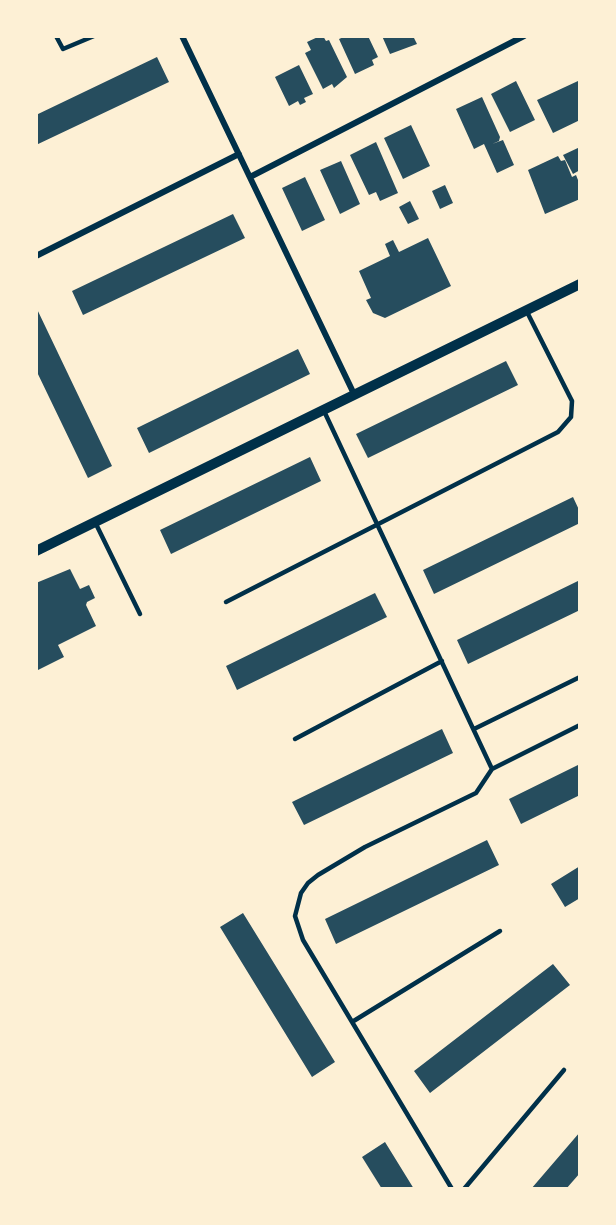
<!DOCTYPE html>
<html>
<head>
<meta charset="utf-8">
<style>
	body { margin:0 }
	#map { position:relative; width:616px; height:1225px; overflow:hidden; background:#fdf0d5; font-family:Karla,sans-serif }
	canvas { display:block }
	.frame { position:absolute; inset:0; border:38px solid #fdf0d5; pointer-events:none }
</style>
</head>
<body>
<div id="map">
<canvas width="616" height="1225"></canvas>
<div class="frame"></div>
</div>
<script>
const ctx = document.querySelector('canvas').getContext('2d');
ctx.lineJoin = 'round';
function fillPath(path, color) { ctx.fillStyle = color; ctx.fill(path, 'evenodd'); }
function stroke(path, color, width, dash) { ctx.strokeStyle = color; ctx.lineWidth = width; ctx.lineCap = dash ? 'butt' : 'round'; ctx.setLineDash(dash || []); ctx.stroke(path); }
fillPath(new Path2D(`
	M320,36h3l3,5 3,-1 18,37 -13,11 -2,-4 -9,5 -18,-36 6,-3 -4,-8z
	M346,36h22l10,21 -6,3 2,5 -19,9 -16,-35z
	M382,36h31l4,8 -27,10z
	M157,57l12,25 -133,63v-30z
	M299,65l14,29 -9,4 2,4 -6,3 -2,-4 -9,5 -14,-29z
	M516,81l19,39 -25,12 -19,-38z
	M578,81l2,39 -27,13 -16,-33z
	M482,97l18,40 -1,4 -7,3 11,-4 11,25 -17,8 -13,-29 -10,5 -18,-40z
	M411,125l19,41 -27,13 -19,-41z
	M376,142l22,51 -18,8 -4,-9 -7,3 -19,-40z
	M580,147v23l-7,4 -10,-19z
	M558,156l3,5 4,-1 7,17 4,-2 4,10v14l-35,15 -17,-44z
	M341,161l19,43 -20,10 -20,-44z
	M305,177l20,43 -23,11 -20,-43z
	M445,185l8,18 -13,6 -8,-18z
	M410,201l9,18 -11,5 -9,-17z
	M233,214l12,24 -162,77 -11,-24z
	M428,238l23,48 -66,32 -12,-5 -7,-13 5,-2 -12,-27 31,-15 -5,-12 8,-4 6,12z
	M36,307l76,159 -24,12 -52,-108z
	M298,349l12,25 -161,79 -12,-25z
	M506,361l12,24 -150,73 -12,-24z
	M310,457l11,24 -150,73 -11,-24z
	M573,497l7,15v11l-146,71 -11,-24z
	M70,569l10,20 9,-4 6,13 -8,4 -1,3 10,21 -38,19 6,12 -28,14v-88z
	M580,580v30l-112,54 -11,-24z
	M375,593l12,24 -150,73 -11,-24z
	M442,729l11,24 -149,72 -12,-23z
	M580,764v31l-59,29 -12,-25z
	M487,840l12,25 -163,79 -11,-25z
	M580,866v32l-15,9 -14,-23z
	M243,913l92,149 -23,15 -92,-150z
	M553,964l17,21 -140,108 -16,-22z
	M580,1132v41l-14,16h-35z
	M385,1142l29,47h-32l-20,-32z`), '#264d5e');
stroke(new Path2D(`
	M56,36l7,13 31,-13
	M324,411l168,358
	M95,522l45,92
	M226,602l332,-170 13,-15 1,-16 -46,-91
	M474,729l106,-52
	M295,739l147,-78
	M352,1022l148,-91
	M452,1189l-149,-249 -8,-24 6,-23 7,-10 10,-8 47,-28 111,-54 16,-24 88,-44
	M464,1189l100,-119`), '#003049', 4.5);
stroke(new Path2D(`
	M182,36l172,358
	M250,177l274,-141
	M36,256l203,-102`), '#003049', 6);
stroke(new Path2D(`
	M36,551l544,-267`), '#003049', 10);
</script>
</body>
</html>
